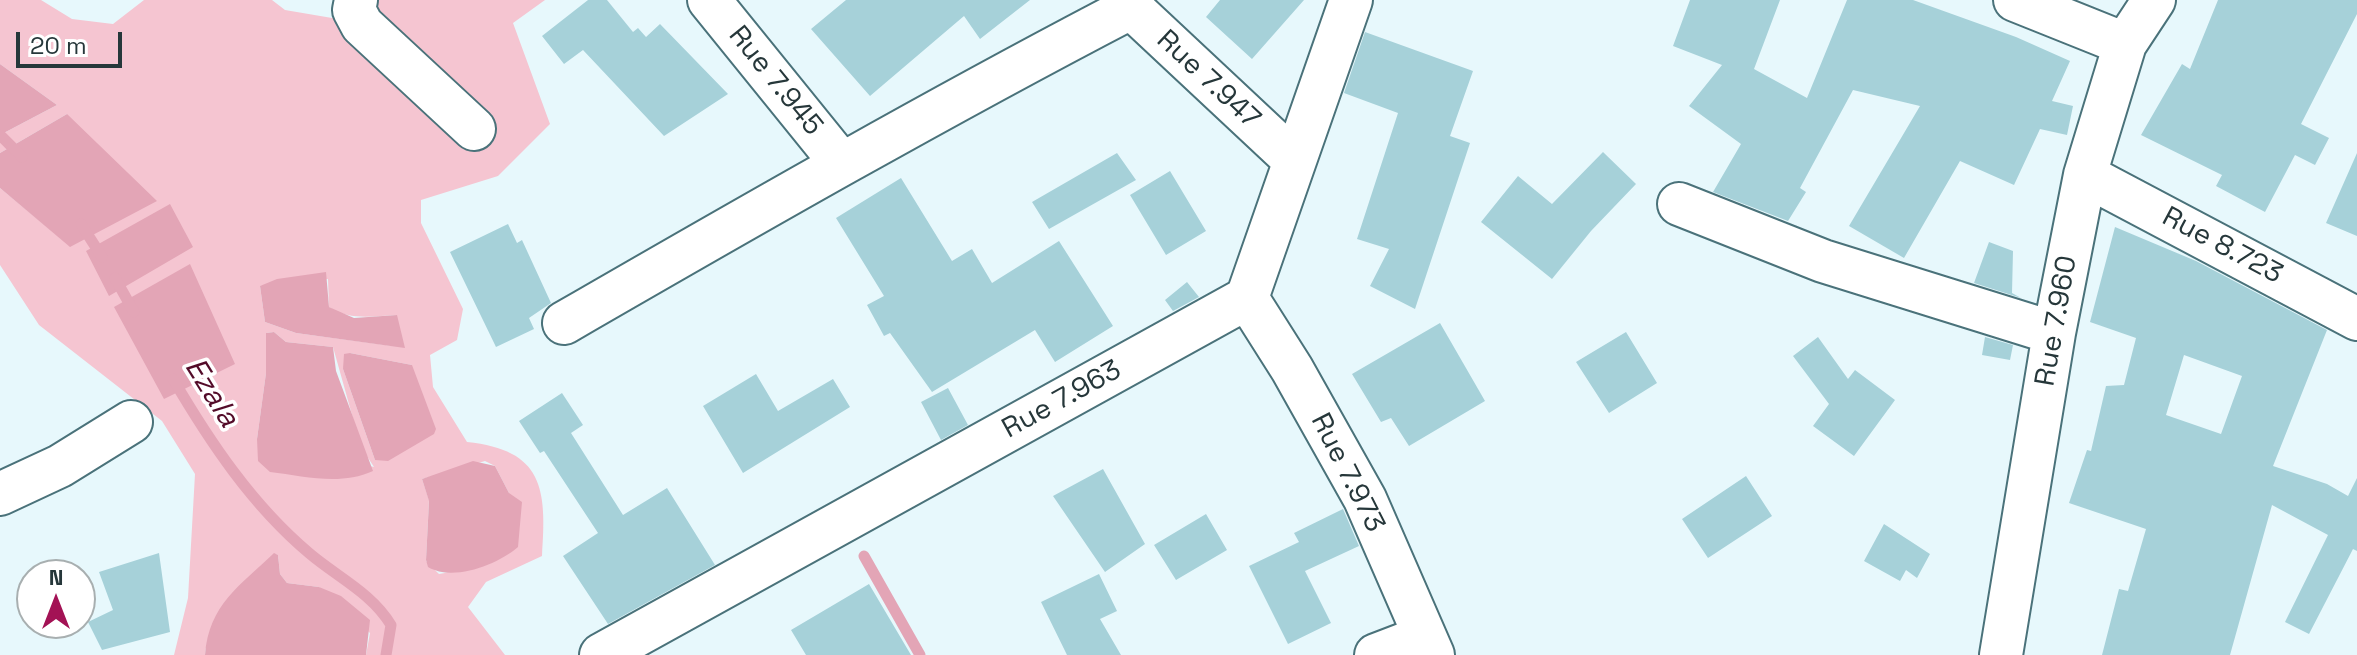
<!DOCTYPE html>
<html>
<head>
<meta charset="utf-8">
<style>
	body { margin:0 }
	#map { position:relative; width:2357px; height:655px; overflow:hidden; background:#e7f8fc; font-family:"Space Grotesk",sans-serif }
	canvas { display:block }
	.north { position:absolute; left:16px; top:559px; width:80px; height:80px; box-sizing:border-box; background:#fff; border:2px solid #a8afb0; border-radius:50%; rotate:0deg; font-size:22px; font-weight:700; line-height:32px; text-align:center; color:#26373a }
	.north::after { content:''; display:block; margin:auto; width:28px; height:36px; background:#a31255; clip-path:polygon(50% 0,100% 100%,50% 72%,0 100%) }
	.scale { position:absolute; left:16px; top:32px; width:106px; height:36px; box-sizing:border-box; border:4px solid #26373a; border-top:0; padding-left:10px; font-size:24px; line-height:28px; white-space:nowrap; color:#26373a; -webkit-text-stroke:6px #fff; paint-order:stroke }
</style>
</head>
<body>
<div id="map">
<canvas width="2357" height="655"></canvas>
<div class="north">N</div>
<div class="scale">20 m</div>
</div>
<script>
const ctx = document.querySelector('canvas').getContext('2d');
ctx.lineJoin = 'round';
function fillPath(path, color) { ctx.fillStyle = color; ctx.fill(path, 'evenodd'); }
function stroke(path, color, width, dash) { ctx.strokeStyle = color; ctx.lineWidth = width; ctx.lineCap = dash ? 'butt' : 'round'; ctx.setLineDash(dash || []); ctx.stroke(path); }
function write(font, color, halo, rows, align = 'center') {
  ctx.font = font + ' "Space Grotesk",sans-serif'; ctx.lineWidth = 7; ctx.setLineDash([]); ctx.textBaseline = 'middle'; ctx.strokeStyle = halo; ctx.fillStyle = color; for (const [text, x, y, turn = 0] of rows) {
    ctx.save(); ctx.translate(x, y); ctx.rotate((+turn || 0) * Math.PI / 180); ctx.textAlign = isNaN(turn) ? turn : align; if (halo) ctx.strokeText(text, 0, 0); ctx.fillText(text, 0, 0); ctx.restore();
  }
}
fillPath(new Path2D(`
	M0,0h41l31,19 41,5 31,-24h128l13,10 47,8 28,-18h185l-32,23 37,101 -52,52 -77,24v23l42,86 -6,31 -27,15 3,32 34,55c76,8 80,46 75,114l-56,26 -18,25 37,48h-139l4,-22 -51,-46 -32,-4 -7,-9 -2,-19 -4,-1c-24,23 -67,68 -69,101h-31l14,-57 7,-124 -33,-53 -123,-96 -39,-60v-77l70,58 -3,-132 -67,39v-18l57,-30 -57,-41zM328,279l1,28c21,14 44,9 68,8l-4,31 -97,-13 -31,-11 -5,-36zM274,332l12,10 47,5 28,100 13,20 -117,-28 9,-66v-40zM350,353l62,12 -37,95 -32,-91zM485,461l10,5 14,27 -29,74 -41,7 -13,-13 3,-61 -7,-21z`), '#f5c5d1');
fillPath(new Path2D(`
	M0,64l57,41 -57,30z
	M67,114l90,87 -87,46 -70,-59v-35z
	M170,204l23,43 -84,49 -23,-45z
	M190,264l45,100 -71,35 -50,-92z
	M326,272l3,35 25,11 43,-3 8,33 -109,-15 -31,-11 -5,-36 17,-7z
	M274,332l12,10 47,5 3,24 37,100c-33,15 -69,5 -103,1l-12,-11 -1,-22 9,-66v-40z
	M350,353l62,12 24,64 -2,5 -46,27 -13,-1 -32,-91 1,-15z
	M473,461l22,5 14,27 13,9 -4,45c-21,18 -65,35 -90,20l-2,-7 3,-59 -7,-22z
	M274,553l4,2 2,19 7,9 32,4 22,9 29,24 -4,35h-161c4,-51 35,-69 69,-102z`), '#e3a5b6');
stroke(new Path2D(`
	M0,135l22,22
	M81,224l21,33
	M115,278l19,34
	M173,379c37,63 79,126 136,174 28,24 63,40 82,72l-5,30
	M864,556l56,99`), '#e3a5b6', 11);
fillPath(new Path2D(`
	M588,0h19l26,32 5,-4 8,9 14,-13 68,70 -64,42 -81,-86 -19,14 -22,-28z
	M846,0h184l-50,39 -16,-23 -94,80 -59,-67z
	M1220,0h84l-52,59 -46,-42z
	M1690,0h90l-26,69 53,29 40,-98h66l103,37 54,24 -18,40 21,5 -6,29 -27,-6 -26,56 -54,-24 -56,97 -55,-32 71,-120 -67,-16 -53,98 6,4 -18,29 -75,-29 28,-48 -52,-38 33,-41 -49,-19z
	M2218,0h139v14l-56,110 28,14 -14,27 -20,-10 -30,57 -49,-26 6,-11 -81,-40 41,-71 8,5z
	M1365,32l108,39 -23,65 20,7 -55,166 -45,-23 19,-37 -32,-10 41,-126 -54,-20z
	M1603,152l33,32 -45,47 -39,48 -71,-57 37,-46 34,28z
	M1117,153l19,27 -87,49 -17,-27z
	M2357,153v83l-31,-13z
	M1170,171l36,60 -40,24 -36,-60z
	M901,178l51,83 20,-12 20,34 67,-42 54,85 -58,36 -20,-32 -103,62 -42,-59 -6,3 -17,-31 17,-9 -48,-78z
	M508,224l9,19 5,-3 29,63 -22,15 5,11 -38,18 -46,-95z
	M2115,227l81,34 131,69 -54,136 54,18 21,12 9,-18v73l-4,-2 -44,85 -24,-12 43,-87 -56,-30 -42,150h-128l17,-66 9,2 18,-62 -77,-26 18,-53 4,1 15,-65 18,-1 12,-47 -46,-16zM2184,355l58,21 -21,58 -55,-19z
	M1989,242l24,9 -1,42 9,5 -47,-15z
	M1187,282l12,15 -26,14 -8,-11z
	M1440,323l45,78 -76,45 -18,-28 -10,4 -29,-48z
	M1626,332l31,51 -48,30 -33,-51z
	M1818,337l30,42 7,-9 40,30 -41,56 -41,-30 16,-22 -36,-48z
	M1985,337l28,8 -3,15 -28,-5z
	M756,374l22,37 55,-32 17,28 -107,66 -40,-67z
	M948,388l20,37 -27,15 -20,-38z
	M562,393l21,32 -12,8 52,82 44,-27 48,77 -107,59 -45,-68 35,-23 -54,-82 -4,2 -21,-32z
	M1103,469l42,75 -40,28 -52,-76z
	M1746,476l26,40 -64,42 -26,-39z
	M1343,509l16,37 -54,25 26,52 -43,21 -39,-78 50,-24 -5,-9z
	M1206,514l21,36 -51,30 -22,-35z
	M1884,524l46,30 -13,24 -11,-8 -6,11 -36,-20z
	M159,553l11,79 -68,18 -14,-28 25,-12 -14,-38z
	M1099,574l18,37 -17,8 21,36h-54l-26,-53z
	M869,584l42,71h-105l-15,-25z`), '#a6d1d9');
const minor = new Path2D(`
	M356,0l-2,10 8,15 112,104
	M709,0l132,163
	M1123,0l170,159
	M2015,0l110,44
	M2085,175l272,144
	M1679,204l144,57 231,72
	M1247,298l45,71 73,130 68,156
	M564,323c187,-108 374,-215 566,-315
	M0,494l60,-28 71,-44
	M601,655l646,-357 104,-298
	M1376,655l47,-18
	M2001,655l53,-322 31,-158 40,-131 29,-44`);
stroke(minor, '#4a727a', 46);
stroke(minor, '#fff', 42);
write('28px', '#26373a', '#fff', [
	["Rue 7.947",1208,80,43],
	["Rue 7.945",775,81,51],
	["Rue 8.723",2222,246,28],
	["Rue 7.960",2057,321,-80],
	["Rue 7.963",1062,400,-29],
	["Rue 7.973",1347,473,63]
]);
write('italic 30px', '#530b29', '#fff', [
	["Ezala",211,393,58]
]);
</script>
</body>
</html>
